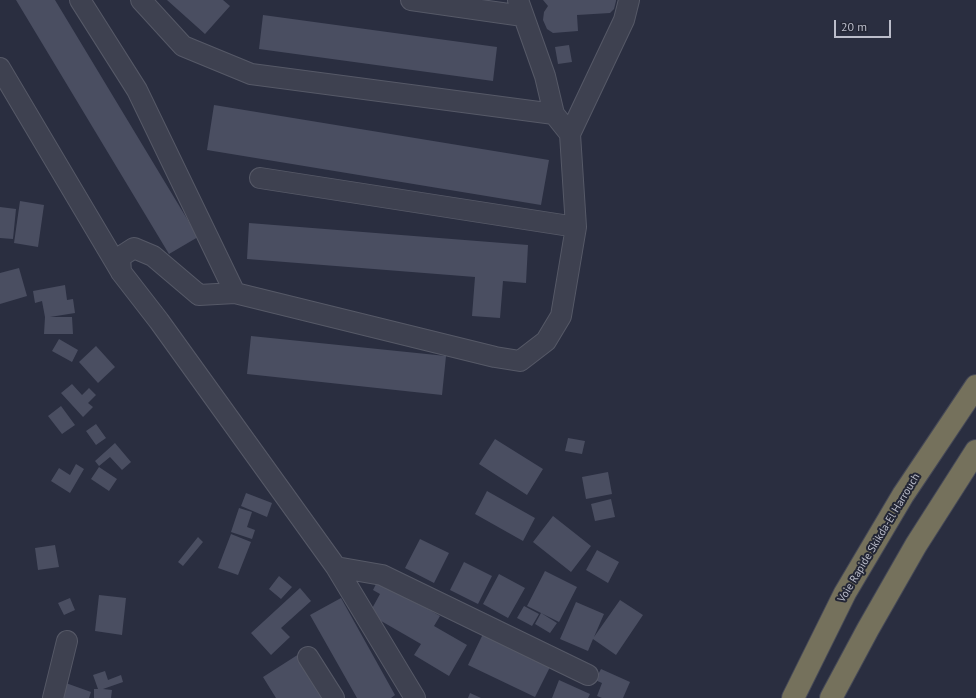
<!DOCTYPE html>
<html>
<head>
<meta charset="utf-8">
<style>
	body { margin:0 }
	#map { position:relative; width:976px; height:698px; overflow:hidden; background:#2a2e40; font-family:"PT Sans",sans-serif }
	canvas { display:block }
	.scale { position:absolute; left:834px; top:20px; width:57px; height:18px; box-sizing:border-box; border:2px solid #bbbdca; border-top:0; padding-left:5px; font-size:12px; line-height:14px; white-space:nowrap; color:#bbbdca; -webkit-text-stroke:3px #232635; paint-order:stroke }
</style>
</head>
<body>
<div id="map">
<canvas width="976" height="698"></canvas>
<div class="scale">20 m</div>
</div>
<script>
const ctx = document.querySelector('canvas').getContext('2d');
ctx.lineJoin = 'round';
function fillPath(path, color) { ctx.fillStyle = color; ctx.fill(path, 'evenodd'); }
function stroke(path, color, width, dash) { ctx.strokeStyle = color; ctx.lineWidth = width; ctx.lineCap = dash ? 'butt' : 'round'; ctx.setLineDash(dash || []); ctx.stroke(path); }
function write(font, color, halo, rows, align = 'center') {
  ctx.font = font + ' "PT Sans",sans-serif'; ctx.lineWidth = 4; ctx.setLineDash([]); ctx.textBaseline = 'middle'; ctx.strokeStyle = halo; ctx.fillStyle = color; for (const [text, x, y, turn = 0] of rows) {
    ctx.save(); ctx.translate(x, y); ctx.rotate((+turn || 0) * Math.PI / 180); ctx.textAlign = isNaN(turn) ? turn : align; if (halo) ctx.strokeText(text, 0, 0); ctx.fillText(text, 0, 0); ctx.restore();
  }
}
fillPath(new Path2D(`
	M16,0h39l143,237 -29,17z
	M167,0h56l7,6 -25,28z
	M543,0h73v1l-2,8 -4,4 -33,2 1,16 -25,2 -6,-4 -4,-9 1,-8 4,-6z
	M263,15l234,32 -4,34 -234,-32z
	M569,45l3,17 -14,2 -3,-17z
	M214,105l335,55 -8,45 -334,-55z
	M20,201l24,4 -6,42 -24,-4z
	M0,207l16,2 -3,30 -13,-1z
	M249,223l279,22 -2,38 -23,-2 -3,37 -28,-2 3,-39 -228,-18z
	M19,268l8,28 -27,8v-31z
	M65,285l2,15 6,-1 2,14 -25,4h22l1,17h-29l1,-17 -3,-16 -7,2 -2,-12z
	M251,336l195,20 -4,39 -195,-21z
	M59,339l19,11 -6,12 -20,-11z
	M96,346l19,21 -17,16 -19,-21z
	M72,384l10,11 7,-7 7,7 -8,8 5,4 -10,10 -22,-24z
	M61,406l14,19 -13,9 -14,-18z
	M96,424l10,14 -10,7 -10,-14z
	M568,438l17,3 -3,13 -17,-3z
	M495,439l48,30 -16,26 -48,-31z
	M115,443l16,19 -9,8 -12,-13 -11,9 -4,-5z
	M76,464l8,5 -14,24 -19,-12 8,-13 11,7z
	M99,467l18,12 -8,12 -18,-12z
	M608,472l4,22 -26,5 -4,-22z
	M487,491l48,27 -12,23 -48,-27z
	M246,493l26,10 -5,14 -26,-11z
	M611,499l4,18 -20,4 -4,-17z
	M239,508l13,4 -5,15 8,3 -3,9 -21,-7z
	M553,516l38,30 -20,26 -38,-30z
	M231,534l20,8 -13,33 -20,-7z
	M198,537l5,5 -20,24 -5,-4z
	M420,539l29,14 -15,30 -29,-15z
	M55,545l4,22 -21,3 -3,-22z
	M597,550l22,12 -11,21 -22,-13z
	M464,562l28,14 -14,28 -28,-14z
	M545,571l32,16 -18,35 -32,-16z
	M499,574l26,14 -17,30 -25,-14z
	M279,576l13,11 -11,12 -12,-10z
	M378,580l62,36 -6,10 33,19 -18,31 -35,-21 7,-11 -52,-30 11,-20 -7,-4z
	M300,588l11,13 -30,27 9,9 -19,18 -20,-22z
	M99,595l27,3 -4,37 -27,-4z
	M70,598l5,12 -11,5 -6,-12z
	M341,598l54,97 -4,3h-34l-47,-83z
	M620,600l23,15 -27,40 -23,-16 -5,12 -28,-12 16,-37 28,12 -10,23z
	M524,606l15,8 -7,12 -15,-8z
	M541,613l16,10 -7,10 -15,-9z
	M483,634l67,33 -15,30 -67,-32z
	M299,654l29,44h-52l-13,-21z
	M601,669l29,13 -7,16h-21l-5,-2 5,-13 -7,-3z
	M105,671l3,9 13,-5 2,7 -20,7 9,1 -1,8h-17v-9h4l-5,-14z
	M559,680l31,14 -2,4h-36z
	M63,682l28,10 -2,6h-31z
	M470,693l11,5h-13z`), '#4a4e61');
const street = new Path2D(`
	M80,0l57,90 98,203 260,64 25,4 26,-20 15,-25 15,-89 -6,-93 54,-114 5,-20
	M141,0l42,46 68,28 303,40 16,20
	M411,0l112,16
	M518,0l27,76 9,38
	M0,68l121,204 38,49 177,246 79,131
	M260,178l316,49
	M121,272l-1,-15 14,-9 19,8 46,39 36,-2
	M336,567l46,8 206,100
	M308,657l26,41
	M53,698l14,-57`);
const highway = new Path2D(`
	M793,698l52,-105 58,-98 73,-109
	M831,698l37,-69 48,-84 60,-94`);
stroke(street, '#565967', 22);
stroke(highway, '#464957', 24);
stroke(street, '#3e4150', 20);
stroke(highway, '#75715c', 22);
write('11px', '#bbbdca', '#232635', [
	["Voie Rapide Skikda-El Harrouch",879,538,-59]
]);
</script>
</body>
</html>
